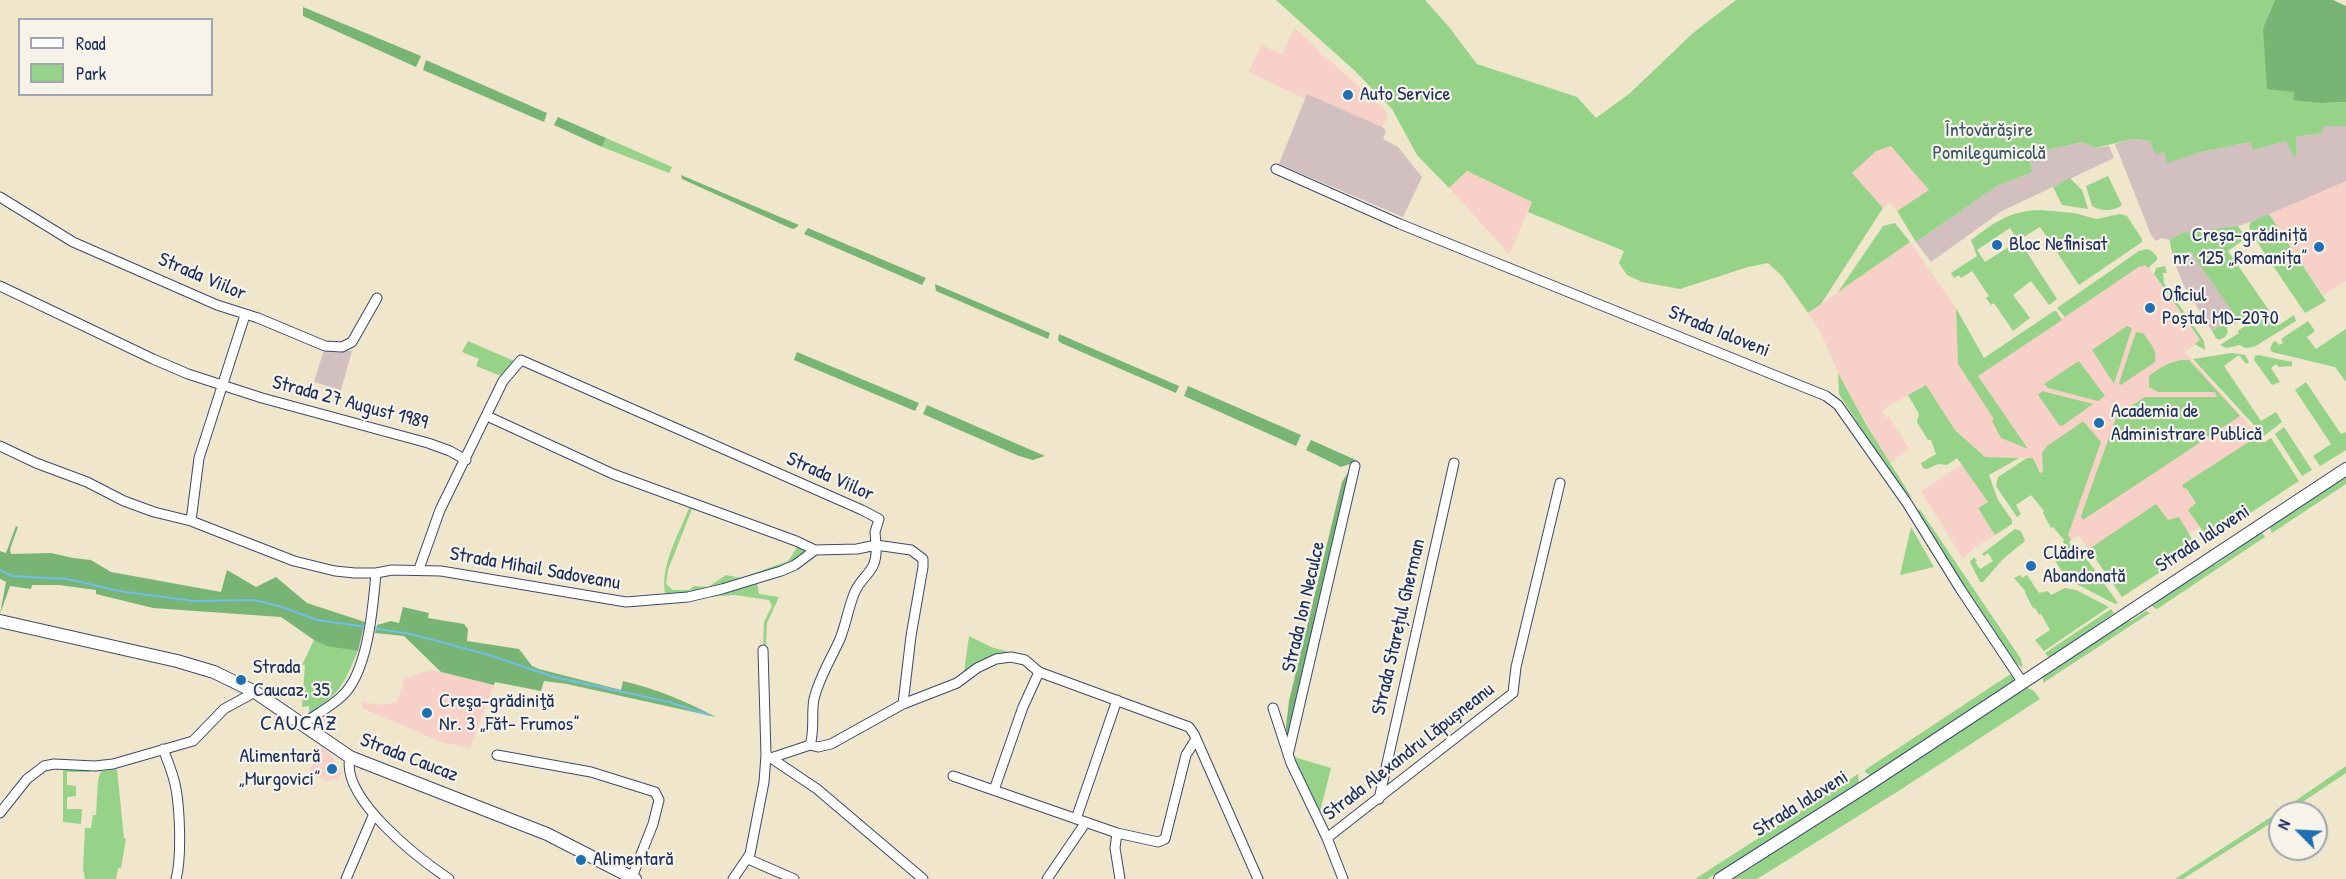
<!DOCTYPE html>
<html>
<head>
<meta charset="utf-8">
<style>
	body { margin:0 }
	#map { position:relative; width:2346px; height:879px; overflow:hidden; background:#efe6cb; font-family:"Patrick Hand",sans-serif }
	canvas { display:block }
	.legend { position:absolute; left:18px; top:18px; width:195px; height:78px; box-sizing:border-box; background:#f7f3e8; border:2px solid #9fa5b1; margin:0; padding:8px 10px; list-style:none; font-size:18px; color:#1b2f5e }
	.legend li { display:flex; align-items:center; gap:12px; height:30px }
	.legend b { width:30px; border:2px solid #9fa5b1 }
	.north { position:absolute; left:2268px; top:801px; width:60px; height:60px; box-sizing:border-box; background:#f7f3e8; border:2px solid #9fa5b1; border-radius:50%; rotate:294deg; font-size:16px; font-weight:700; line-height:24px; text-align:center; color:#1b2f5e }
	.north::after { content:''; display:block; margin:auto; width:21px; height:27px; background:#1f6fb2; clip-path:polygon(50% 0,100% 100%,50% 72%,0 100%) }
</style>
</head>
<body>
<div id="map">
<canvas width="2346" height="879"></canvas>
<ul class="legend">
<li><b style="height:8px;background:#fff"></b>Road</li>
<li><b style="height:16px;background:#96d388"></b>Park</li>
</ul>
<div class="north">N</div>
</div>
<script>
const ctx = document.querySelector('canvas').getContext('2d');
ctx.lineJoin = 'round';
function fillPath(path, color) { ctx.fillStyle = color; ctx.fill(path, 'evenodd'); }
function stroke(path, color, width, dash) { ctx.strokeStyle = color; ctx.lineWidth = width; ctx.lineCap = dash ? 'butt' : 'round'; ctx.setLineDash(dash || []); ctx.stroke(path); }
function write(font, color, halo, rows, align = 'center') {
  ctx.font = font + ' "Patrick Hand",sans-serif'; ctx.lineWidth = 4.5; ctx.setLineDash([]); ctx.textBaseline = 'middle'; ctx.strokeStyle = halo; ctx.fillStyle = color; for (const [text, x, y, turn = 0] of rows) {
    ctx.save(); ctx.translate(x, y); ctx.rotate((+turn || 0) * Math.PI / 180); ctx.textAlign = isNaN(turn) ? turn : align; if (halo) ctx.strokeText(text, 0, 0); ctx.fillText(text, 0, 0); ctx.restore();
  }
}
fillPath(new Path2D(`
	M1295,28l22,21 4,6 6,3 57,51 4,7 -6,11 -74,-32 -3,4 -56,-27 12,-27 21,9z
	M1891,145l38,45 -32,21 -7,-8 -7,5 -31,-35 24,-22z
	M1467,171l65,31 -23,52 -60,-66z
	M2342,181h4v100l-23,14 -54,-81z
	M1910,242l46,66 2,56 6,8 90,-61h2l6,8 83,-57 55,79 -15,11 79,90 7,-4 -71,89 -91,52 -30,-44 -8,5 -3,-4 2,-8 -37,-70 -48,-1 -30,-27 -29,-45 -44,25 4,8 3,-1 20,31 -19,15 -48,-82 -22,-50 -12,-18z
	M1963,464l25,38 -10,7 17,26 -21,13 -11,11 -42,-68z
	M432,670l62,15 -24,63 -29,-6 -79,-34v-6l21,3 14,-3 8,-24z
	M322,747l9,8 11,18 -4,6 -9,2 -21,-8z`), '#f7d1c7');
fillPath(new Path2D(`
	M1307,94l75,33 4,4 -3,8 15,8 24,30 -19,40 -124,-53z
	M2322,126h24v55l-95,41 -20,6 -49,5 -12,7 -9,-2 -5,3 -5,-6 -36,-91 18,-5 17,2 2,4 12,7 4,10 33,-10 49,-10 3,8 33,-9 11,14 -1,-18 26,-4z
	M2082,142l13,6 14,-2 5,12 -112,53 -71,51 -15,-20 81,-56 35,-14 -2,-14 13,-7z
	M2190,251l46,64 -24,16 -28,-45 -10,-25z
	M324,350l28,1 -11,39 -27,-8z`), '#d2bfc0');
fillPath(new Path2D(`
	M1276,0h149l24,27 28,37 100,33 19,21 33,-24 64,-61 43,-33h539l-12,28 31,64 -1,7 28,4 25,-1v24h-23l-1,7 -26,4 1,19h-3l-8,-15 -33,9 -3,-8 -49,10 -34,11 -3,-11 -9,2 -5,-13 -17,-2 -38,9 -13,-6 -39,9 -13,7 2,14 -35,14 -81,56 -19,-31 32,-21 -38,-44 -15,5 -24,22 31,35 -62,96 -13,9 -26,-37 -14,-13 -20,4 -68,22 -38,-7 -15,-7 -8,-12 5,-12 -96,-39 4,-10 -65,-31 -18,17 -32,-33 -25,-46 -37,-38z
	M606,138l66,29 -3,6 -67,-26z
	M2108,176l14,29c-8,7 -22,6 -30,1l-6,-20z
	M2070,178l12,12 6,19 -26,-4 -9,-18z
	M2041,210l33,3 22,6 24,-5 7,2 15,23v3l-63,43 -39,-58 -21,13 38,59 -8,6 -18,-24 -18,14 17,23 -17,13 -19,-28 -3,2 -5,-7 3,-2 -17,-25 -11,7 -2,-3 -5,3 -3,-5 26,-17 -6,-16c25,-18 37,-29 70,-30zM2010,228l8,13 -33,21 -8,-12z
	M2269,214l57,87 -21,12 -48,-71 -8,-15 2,-5z
	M1895,223l15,19 -72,50 45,-66z
	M2238,226l8,12 -18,13 51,74 15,-10 2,6 -42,26 -9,1 -5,-3 -14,3 -6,-3 19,-12 -1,-2 11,-8 -4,-6 -11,8 -3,-4 -5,5 2,6 -3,5 -6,3 -3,-2 -4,-7 23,-16 -45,-64 -16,10 -4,-18v-3l12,-7z
	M2147,249l5,2 5,6v3l-9,8 -3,-3 -4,2 -1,-1 -75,51 -8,-9 82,-57z
	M2165,266l2,7h-4l1,10 40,58 1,9 -10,-6 5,-4 -46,-66 2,-6z
	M1956,308l28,50 70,-47h2l6,9 -84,56 50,73 -27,-11 -9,-17 2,-2 -36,-55z
	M2308,321l7,10 -8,6 9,12 30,-20v53l-11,-15 -63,-15 -2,-3 3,-7 3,-1 3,4 4,-2 -2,-4z
	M2127,326l5,2 -1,3 -17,53 -22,-34z
	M2136,332l7,1c6,9 15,17 12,29l-34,23 -2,-2z
	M468,341l46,20 -13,15 -25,-10 3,-7 -17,-7z
	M2232,353l13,2 4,7 -3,2 -7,-9 -15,11 37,55 15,-9 6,10 -18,14 -71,-77z
	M2258,355l34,7v4l-13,1 -3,-3 -5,4 9,14 -8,3 -18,-25 1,-4z
	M2181,360h8l51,56 -157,104 -2,-4 36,-101 28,-18h72l-2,-5h-57l-9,-5v-11c11,-9 19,-13 32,-16z
	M2079,361l26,35 -7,5 -50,-13 -4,-4z
	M1838,373l28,51 46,74 -10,-6 -63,-98z
	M2306,382l35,52 5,-2v18l-26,16 -7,-10 18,-12 -36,-54z
	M1926,385l29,45 30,27 34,1 -30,17 9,25 14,20v4l-17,11 -17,-27 10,-6 -31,-44 -10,7 -9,-1 -11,5 -4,-1 -2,-5 15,-9 -5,-14h-3l-11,-18 2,-8 -11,-19z
	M2042,391l51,13 -31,22 -3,-1 -21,-30z
	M2082,422h2l17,20 -33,93 3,5 -2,2 8,12 4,-3 37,52 -3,1 -48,-25 -13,-20 14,-9 -5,-8 1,-2 -11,-13 -2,1 -8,-15 1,-2 -13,-16 -15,10 5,9 -4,3 -21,-31 2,-9 29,-19h6l7,15 3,-1 -1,-19 5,-7z
	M2284,427l28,43 -10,6 -27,-42z
	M2258,436l6,7 7,-5 28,43 -90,59 -21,-30 8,-7 -10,-15 -2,1 -2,-4z
	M2346,475v9l-74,49 -3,-7z
	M2156,504l12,16 11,-3 18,31 -75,49 -33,-48z
	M1910,506l11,5 100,148 2,9 -9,-6z
	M689,508l3,1 -24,61 -2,14 7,6h16l5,-4 14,1 18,-12 15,3 47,-17 10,-15 7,4 -8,12 -74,25 -57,9c-8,-27 13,-62 23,-88z
	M1911,527l23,40 -34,8z
	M2015,529l6,2 4,10 -22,18 -20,23h-3l-10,-20 4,-5 3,4 -2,1 5,7 13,-8 -5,-8 -4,3 -2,-2z
	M2261,531l4,6 -108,72 -8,-4 64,-42 2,2z
	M2020,575l2,3 5,-3 12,18 9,-2 3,4 14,-7 11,2 33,17 -65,44 -9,-11 15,-10 -9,-16 -2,1 -4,-7h-2l-8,-15 1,-1 -12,-14z
	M757,583l2,11 20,3 -12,26 -1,24h-3l1,-25 8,-16 -3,-6 -34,-5 -42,3z
	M2111,609l3,4 -64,46 -5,-6z
	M2146,611l4,2 -107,70v-8l81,-53 7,-1z
	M969,636l22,11 18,5v3l-49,21 4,-4z
	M314,640l13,5 31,6c-14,32 -17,43 -49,62v-7l-7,1 3,-42h-3z
	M2009,675h4l2,6 -144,95 -6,-4v-2z
	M2025,687l8,3 7,9 -140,91 -143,89h-26z
	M1294,757l37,11 -11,44 -26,-51z
	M2346,766v7l-57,38 -4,-3z
	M63,767l27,2v3h-23v13l9,1v10l-9,1v12h15l-1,15 -18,-2z
	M117,769l7,69 2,1 -5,29h-3l-2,11h-31l-2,-10 2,-41h6l2,-13h3l2,-35 3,-9z
	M1858,774l1,8 -132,85 -20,12h-12z
	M2277,813v6l-94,60h-8z`), '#96d388');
fillPath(new Path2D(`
	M2275,0h58l13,6v96l-25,1 -28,-3 1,-8 -27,-3 -4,-61z
	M303,7l118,49 -5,11 -113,-51z
	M426,60l121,53 -3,9 -121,-52z
	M558,117l48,21 -4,9 -48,-22z
	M681,175l118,50 -5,4 -4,-1 -108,-49z
	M808,228l118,50 -4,7 -118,-51z
	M935,284l115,49 -2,6 -112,-48z
	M1059,334l120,52 -3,7 -115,-50 -3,-3z
	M797,352l122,51 -4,8 -121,-51z
	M1188,386l113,49 -5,11 -112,-50z
	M927,405l118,51 -12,4 -14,-4 -96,-42z
	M1311,440l47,21 -17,6 -35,-17z
	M1352,470l-64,273 -3,-8 4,-34 53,-219 7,-11z
	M16,526l2,1 -8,22 1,5 40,-1 22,5 18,2 20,12 110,20 6,-22 29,17 20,-10 31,26 58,19 -7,29 -31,-5 -13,-6 -33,-23 -128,-9 -57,-14v-4l-37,-5h-27l-1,4 -21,-3 -10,28 6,-32 -6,-3v-28l6,2z
	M403,607l26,6 -1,5 36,6 4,5 -1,12 52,8 13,17 7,3 82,21 2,-9c34,8 62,20 93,36l-149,-33 -23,-3 -3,10 -46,-9 -1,3 -53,-13 -37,-36 -29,-3 2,-8 14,-4 8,2z`), '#78b574');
stroke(new Path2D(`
	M0,570l12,6 55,3 52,12 74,10 61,-1 25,6 38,14 50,7
	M372,628l39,6 78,21 65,22 115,25 40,13`), '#6fbfea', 2);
const minor = new Path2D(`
	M1276,169l124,55 426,172 12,9 69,98 54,87 62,93
	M0,197l73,45 144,63 41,13 67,28 17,1 10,-5 25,-44
	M0,286l153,73 35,15 74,24 166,45 22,8 16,9
	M0,446l36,17 51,19 37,19 30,11 37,9 103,40 41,10 20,2h21l16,-3 49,1 185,31 62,-5 34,-8 59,-18 14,-6 20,-15
	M191,521l8,-63 46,-143
	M419,569l21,-59 63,-129 18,-21 341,150 17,9 -4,13 1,13 -19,4 -42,1 -19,-9 -183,-67 -126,-58
	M1273,708l18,55 36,75 16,41
	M303,724c12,-9 27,-17 38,-27 27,-23 32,-90 35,-124
	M810,745c5,-15 1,-31 4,-46 5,-21 17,-40 26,-60 6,-15 8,-30 14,-45 8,-21 24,-20 22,-49l35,5 12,9v8l-12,69 -8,68
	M163,749c4,10 8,20 11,31 6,22 8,77 2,99
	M497,755l94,17 64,20 4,8 -6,24 -21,53
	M1288,755l67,-289
	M768,756l49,33 106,90
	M350,757c-10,41 68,101 99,122
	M771,758l39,-13 8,2 13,-3 72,-40 54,-21 20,-15 19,-9 15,-2 14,3 14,12 150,55 5,7 64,145
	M953,776l164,57
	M994,790l29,-83 16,-35
	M1379,799l75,-336
	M0,813l27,-34 17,-13 10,-2 41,2 18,-2 80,-23 31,-32 31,-17
	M1076,819l41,-119
	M1327,838l186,-145 3,-26 44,-184
	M748,859l46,20
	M346,879l27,-63
	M733,879l17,-25 14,-72 2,-27 -3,-105
	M1047,879l39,-57
	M1120,879l-5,-31 2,-15 41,9 7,-3 21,-84 10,-16`);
const tertiary = new Path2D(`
	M0,621l177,40 37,11 41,20 95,65 197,77 88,45
	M1720,879l149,-95 477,-315`);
stroke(minor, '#3b4a6e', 11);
stroke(tertiary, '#3b4a6e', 14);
stroke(minor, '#fff', 9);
stroke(tertiary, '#fff', 12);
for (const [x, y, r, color] of [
	[1348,95,6,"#1f6fb2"],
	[1997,245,6,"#1f6fb2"],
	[2319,247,6,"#1f6fb2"],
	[2150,308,6,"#1f6fb2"],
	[2099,423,6,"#1f6fb2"],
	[2031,566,6,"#1f6fb2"],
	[241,680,6,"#1f6fb2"],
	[427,713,6,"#1f6fb2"],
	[332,769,6,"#1f6fb2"],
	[581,860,6,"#1f6fb2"]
]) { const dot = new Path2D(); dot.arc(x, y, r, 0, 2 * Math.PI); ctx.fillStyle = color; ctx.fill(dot); stroke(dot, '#f7f3e8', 2); }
write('20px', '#1b2f5e', '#f7f3e8', [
	["Auto Service",1360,95],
	["Creșa-grădiniță",2307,236,"right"],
	["nr. 125 „Romanița”",2307,259,"right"],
	["Bloc Nefinisat",2009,245],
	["Oficiul",2162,296],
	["Poștal MD-2070",2162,319],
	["Academia de",2111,412],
	["Administrare Publică",2111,435],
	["Clădire",2043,554],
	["Abandonată",2043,577],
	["Strada",253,668],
	["Caucaz, 35",253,691],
	["Creşa-grădiniţă",439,702],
	["Nr. 3 „Făt- Frumos”",439,725],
	["Alimentară",320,757,"right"],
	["„Murgovici”",320,780,"right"],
	["Alimentară",593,860]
], 'left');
write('20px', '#3a5868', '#f7f3e8', [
	["Întovărășire",1989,131],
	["Pomilegumicolă",1989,154]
]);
write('20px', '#1b2f5e', '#f7f3e8', [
	["Strada Viilor",202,277,23],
	["Strada Ialoveni",1719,332,22],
	["Strada 27 August 1989",350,403,15],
	["Strada Viilor",830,477,24],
	["Strada Ialoveni",2203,539,-33],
	["Strada Mihail Sadoveanu",535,569,10],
	["Strada Ion Neculce",1304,607,-77],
	["Strada Starețul Gherman",1399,627,-77],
	["Strada Alexandru Lăpușneanu",1409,752,-38],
	["Strada Caucaz",409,758,21],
	["Strada Ialoveni",1801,804,-32]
]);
ctx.letterSpacing = '1.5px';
write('22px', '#1b2f5e', '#f7f3e8', [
	["CAUCAZ",299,724]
]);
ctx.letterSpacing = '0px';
</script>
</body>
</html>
